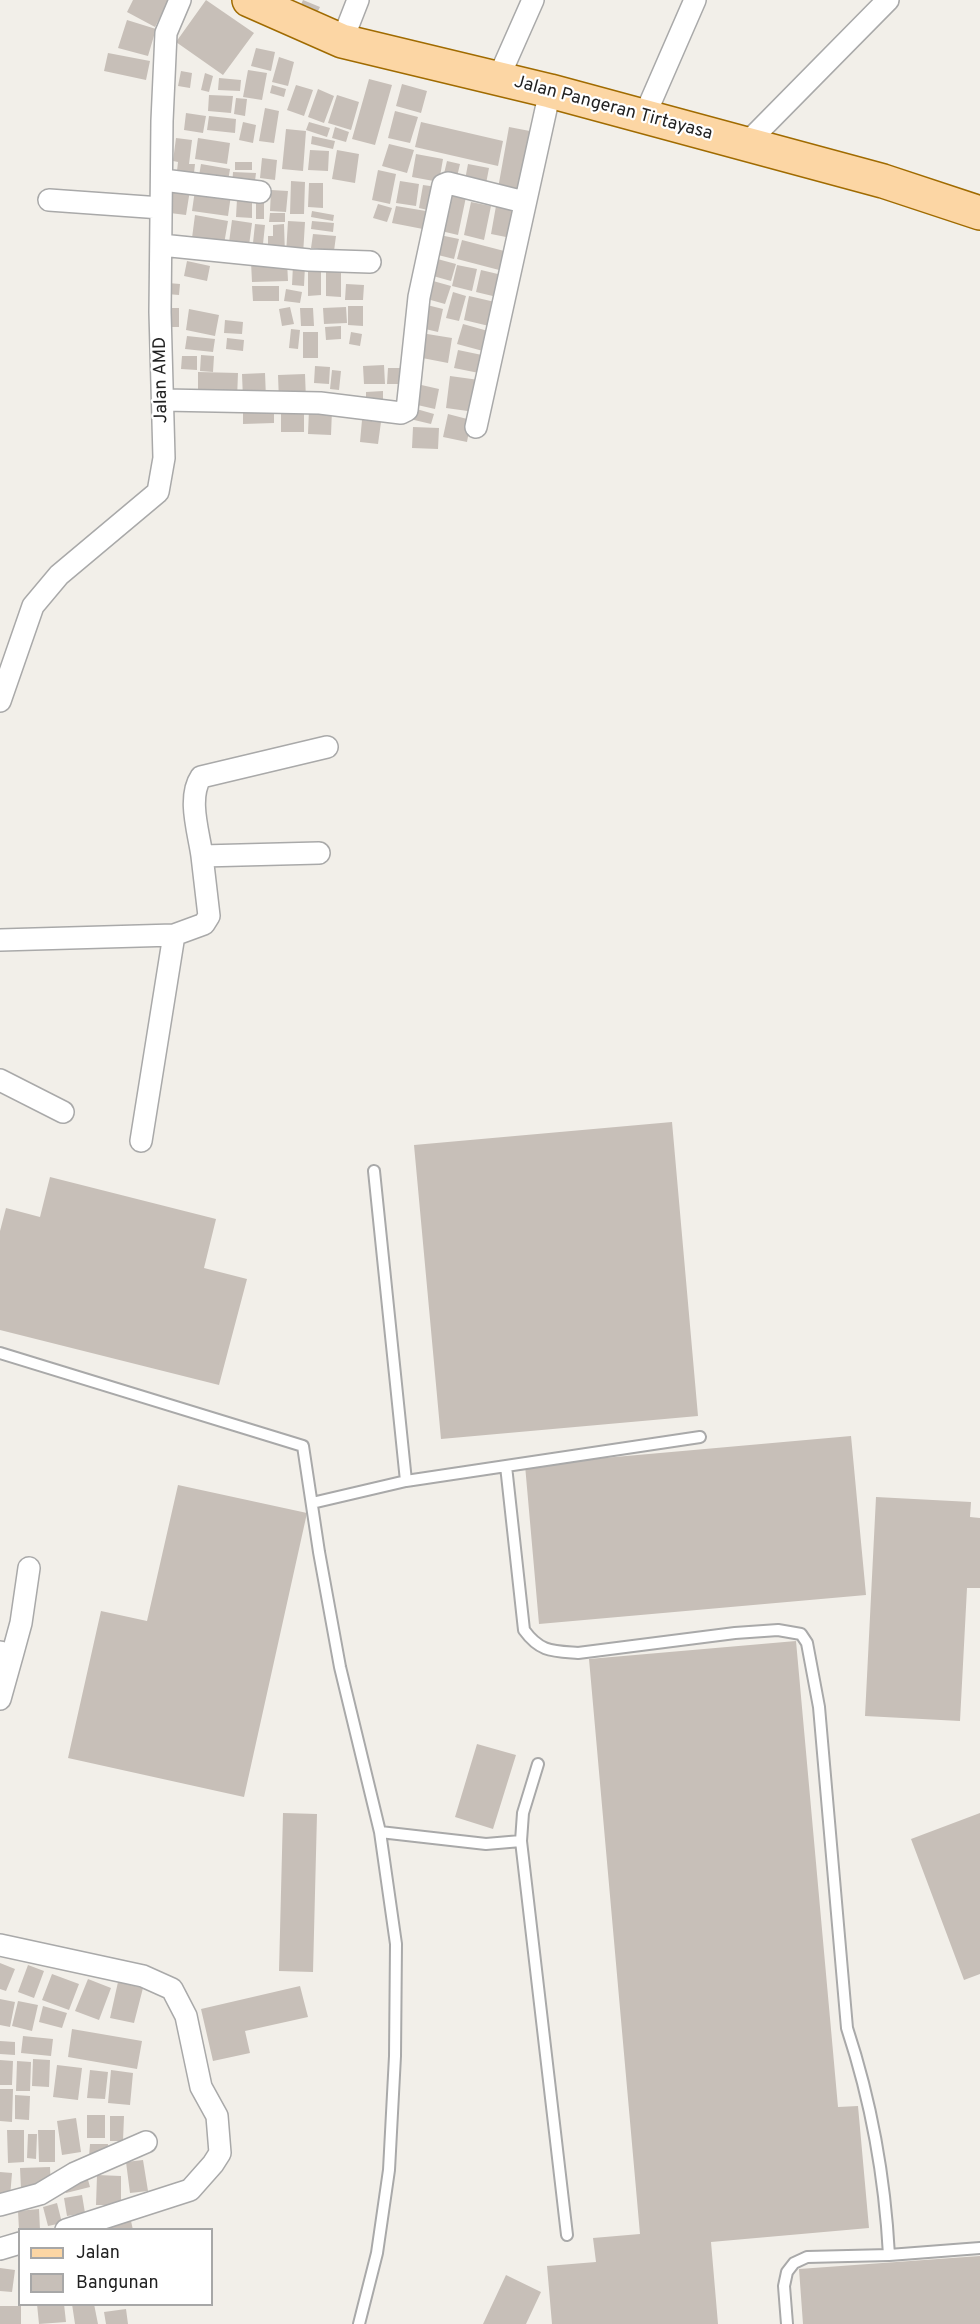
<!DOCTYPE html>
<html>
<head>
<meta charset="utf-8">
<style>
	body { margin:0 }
	#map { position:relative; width:980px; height:2324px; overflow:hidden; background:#f2efe9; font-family:Overpass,sans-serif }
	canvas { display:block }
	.legend { position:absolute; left:18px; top:2228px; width:195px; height:78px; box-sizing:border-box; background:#fff; border:2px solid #a7a7a7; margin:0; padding:8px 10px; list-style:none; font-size:18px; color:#222 }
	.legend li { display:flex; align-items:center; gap:12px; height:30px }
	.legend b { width:30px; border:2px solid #a7a7a7 }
</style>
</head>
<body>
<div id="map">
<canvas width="980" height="2324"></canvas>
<ul class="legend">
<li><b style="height:8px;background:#fcd6a4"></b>Jalan</li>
<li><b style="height:16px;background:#c7bfb8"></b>Bangunan</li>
</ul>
</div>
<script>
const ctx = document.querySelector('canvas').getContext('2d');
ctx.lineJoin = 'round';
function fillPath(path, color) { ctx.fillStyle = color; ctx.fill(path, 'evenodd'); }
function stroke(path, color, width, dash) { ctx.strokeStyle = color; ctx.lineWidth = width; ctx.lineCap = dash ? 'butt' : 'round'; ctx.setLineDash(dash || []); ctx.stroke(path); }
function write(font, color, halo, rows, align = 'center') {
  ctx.font = font + ' Overpass,sans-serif'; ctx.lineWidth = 4.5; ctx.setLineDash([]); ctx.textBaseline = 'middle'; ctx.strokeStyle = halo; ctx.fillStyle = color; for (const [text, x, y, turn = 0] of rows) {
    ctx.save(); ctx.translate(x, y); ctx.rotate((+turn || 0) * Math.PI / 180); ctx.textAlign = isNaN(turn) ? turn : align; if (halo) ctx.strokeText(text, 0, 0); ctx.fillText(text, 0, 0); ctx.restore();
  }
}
fillPath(new Path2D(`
	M133,0h36l-14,27 -28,-15z
	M206,0l48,33 -31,42 -47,-33z
	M303,0l17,7 -4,8 -16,-8z
	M127,20l29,9 -8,27 -30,-8z
	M256,48l19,4 -4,19 -20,-5z
	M108,53l42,8 -4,19 -42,-9z
	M279,57l15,5 -6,24 -16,-4z
	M248,70l19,3 -5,27 -19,-3z
	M181,71l11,2 -2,15 -12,-2z
	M205,73l8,3 -4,16 -8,-2z
	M219,78l22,2 -1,11 -22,-1z
	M369,79l23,6 -17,60 -23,-6z
	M402,84l25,7 -6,22 -25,-7z
	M272,85l14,4 -2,8 -14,-4z
	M296,85l17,5 -9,26 -17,-6z
	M318,89l16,7 -10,27 -16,-6z
	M209,95l24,1 -2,17 -23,-2z
	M337,95l22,7 -8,28 -23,-7z
	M236,98l11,1 -2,17 -11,-2z
	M265,108l14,3 -5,32 -15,-2z
	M395,111l23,6 -8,26 -22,-5z
	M186,113l20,3 -3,17 -19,-3z
	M209,116l27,3 -1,14 -28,-3z
	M243,122l13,3 -3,18 -14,-3z
	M309,122l21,6 -3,9 -21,-7z
	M421,122l82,19 -5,25 -83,-19z
	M335,127l14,5 -3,10 -14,-4z
	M509,127l26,5 -12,67 -26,-5z
	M286,129l20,2 -3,40 -21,-2z
	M312,136l23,5 -2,8 -22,-5z
	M176,138l16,2 -3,24h6l-2,18 -17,-2 2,-18 -5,-1z
	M198,138l32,5 -3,21 -32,-5z
	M389,144l25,6 -7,23 -25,-7z
	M310,150l19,1 -1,20 -20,-1z
	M337,150l22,4 -4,29 -23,-4z
	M416,154l27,5 -4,23 -27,-5z
	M262,158l15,2 -2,20 -15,-2z
	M447,161l13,3 -4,17 -13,-3z
	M235,162h17v8h-17z
	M201,164l29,5 -3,18 -29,-5z
	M468,164l21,4 -4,21 -21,-4z
	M378,170l18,4 -6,30 -18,-4z
	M233,172l23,1 -2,16 -22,-2z
	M291,181l14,1 -1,32h-14z
	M400,181l19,3 -3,22 -20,-3z
	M309,183h14v25l-15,-1z
	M423,185l14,2 -5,24 -13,-3z
	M174,187l16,3 -4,25 -16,-2z
	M195,190l36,5 -3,21 -36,-5z
	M271,190l17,1 -2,21 -16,-1z
	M445,193l21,4 -8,38 -21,-5z
	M237,199l15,1v18l-16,-1z
	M471,202l20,4 -7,34 -20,-5z
	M256,203h8v16h-8z
	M378,204l14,4 -5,14 -14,-4z
	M396,206l30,5 -3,18 -31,-6z
	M496,206l20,3 -5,29 -20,-4z
	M312,211l22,4 -1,6 -22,-4z
	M270,213h15v9h-16z
	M195,215l33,6 -4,23 -32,-6z
	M232,220l20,3 -4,30 -20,-3z
	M288,221l17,1 -2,33 -17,-1z
	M312,221l22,2 -1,9 -22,-3z
	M255,224l10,1 -2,19 -10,-1z
	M284,224l1,31 -17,-1v-18h5v-11z
	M313,234l23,2 -2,15 -23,-3z
	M435,234l24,5 -5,20 -24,-6z
	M462,240l46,12 -5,19 -46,-12z
	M430,257l26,7 -5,17 -25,-7z
	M187,261l23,5 -3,15 -23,-5z
	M287,261l1,20 -36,1 -1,-20z
	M293,265l12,1 -1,20 -12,-1z
	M457,265l20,4 -5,22 -20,-5z
	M326,267l15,1v29l-15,-1z
	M308,268h13v27l-13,1z
	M481,270l21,5 -5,22 -21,-5z
	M426,279l25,7 -6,18 -25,-7z
	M168,283l12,1 -1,11 -12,-1z
	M346,284l18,1 -1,15h-18z
	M252,286h27v15h-26z
	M286,289l16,3 -2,11 -16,-2z
	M453,292l13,4 -7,25 -13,-3z
	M469,296l26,6 -6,24 -25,-6z
	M427,305l16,4 -5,23 -17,-4z
	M348,306h15v20l-15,-1z
	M290,307l4,17 -12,2 -3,-17z
	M346,307l1,16 -23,1 -1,-16z
	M169,308h10v19h-10z
	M300,308h13l1,18h-13z
	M189,309l30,6 -4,21 -29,-6z
	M225,320l18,2 -1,12 -18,-1z
	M463,324l25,7 -5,20 -26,-7z
	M341,326v13l-15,1 -1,-13z
	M291,329l9,1 -2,19 -9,-1z
	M303,332h15v26h-15z
	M351,332l11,2 -2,12 -11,-2z
	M421,333l31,5 -4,25 -31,-6z
	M187,336l28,3 -2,13 -28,-3z
	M227,338l17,2 -1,11 -17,-2z
	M458,350l24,5 -3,18 -25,-5z
	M201,355l13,1 -1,16 -13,-1z
	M182,356h15v14l-16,-1z
	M384,365l1,19h-21l-1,-18z
	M315,366l15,1 -1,17 -15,-1z
	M388,368h14v16h-15z
	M332,370l9,1 -2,19 -9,-1z
	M198,372l40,1 -1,26 -39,-2z
	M265,373l1,25 -23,1 -1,-25z
	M305,374l1,26 -27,1 -1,-26z
	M450,376l29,4 -4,32 -29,-4z
	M417,384l22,5 -4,20 -22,-5z
	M383,391v13h-17v-12z
	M243,406h31v17l-31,1z
	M281,406h23v26h-23z
	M413,408l21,6 -3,10 -21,-5z
	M309,409l23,1 -1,25 -23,-1z
	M448,414l23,6 -4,22 -24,-5z
	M362,420l19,2 -3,22 -18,-2z
	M413,427l26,1 -1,21 -26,-1z
	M672,1122l26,294 -257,23 -27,-294z
	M50,1177l166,42 -12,49 43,11 -28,106 -219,-55v-99l6,-23 34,9z
	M851,1436l15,159 -327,29 -14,-159z
	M178,1485l129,28 -63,284 -176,-39 33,-147 46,10z
	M876,1497l95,5 -1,15 10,1v70h-13l-7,133 -95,-5z
	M796,1641l42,466 20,-1 11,122 -158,14 7,82h-166l-5,-58 49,-4 -3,-24 47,-4 -51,-575z
	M477,1744l39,11 -23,74 -38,-12z
	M283,1813l34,1 -4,158 -34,-1z
	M980,1813v161l-16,6 -53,-141z
	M0,1963l15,6 -9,22 -6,-2z
	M28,1965l16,6 -10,27 -16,-6z
	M52,1974l27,10 -10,26 -27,-10z
	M88,1979l23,9 -12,32 -24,-9z
	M118,1982l25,6 -9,35 -24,-5z
	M300,1986l8,31 -63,14 5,22 -37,8 -12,-52z
	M0,1999l15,3 -5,25 -10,-2z
	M18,2001l20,4 -6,26 -20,-5z
	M43,2006l24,7 -5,15 -23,-6z
	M72,2029l70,12 -5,28 -69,-12z
	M23,2036l30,3 -2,17 -30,-3z
	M0,2041l15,1v13l-15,-1z
	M33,2059l17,1 -1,27 -17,-1z
	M0,2060l13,1 -1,24h-12z
	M17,2061l14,1 -1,29h-14z
	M57,2065l25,3 -4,32 -25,-3z
	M90,2070l18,2 -3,27 -18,-1z
	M111,2070l22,3 -3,32 -22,-2z
	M0,2089h13l-1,33 -12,-1z
	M15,2095l15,1 -1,24 -14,-1z
	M87,2115h18v23h-18z
	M110,2116h14l-1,25h-13z
	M76,2118l5,34 -19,3 -5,-34z
	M7,2130h17v32l-16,1z
	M38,2130h17v32h-16z
	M28,2134h9l-1,25 -9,-1z
	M90,2144h18l-1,13h-18z
	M143,2160l5,31 -18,2 -4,-31z
	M50,2167l1,21 -30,1 -1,-21z
	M0,2172l12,1 -2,24h-10z
	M97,2175l24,1v29h-25z
	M87,2176l3,11 -24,6 -3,-12z
	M82,2195l3,18 -18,3 -3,-18z
	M57,2203l5,20 -14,3 -5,-19z
	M39,2209l1,21h-21l-1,-19z
	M131,2221l2,9h-24l-1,-3z
	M980,2256v68h-177l-4,-55z
	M0,2268l15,2 -3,22 -12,-1z
	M506,2275l35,17 -15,32h-43z
	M37,2304h27l2,18 -27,2z
	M72,2304h22l4,20h-23z
	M0,2306h21v18h-21z
	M126,2309l2,15h-22l-2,-12z`), '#c7bfb8');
const service = new Path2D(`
	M374,1171l32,310
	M0,1353l303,93 16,106 21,115 40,165 16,112 -1,112 -6,114 -12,83 -18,71
	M506,1466l194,-29
	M312,1503l94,-22 100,-15 18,164c16,22 28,21 54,23l157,-20 43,-3 23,4 6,9 12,64 28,321c24,73 38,151 42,227
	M380,1832l106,12 35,-3 46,394
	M521,1841l2,-28 15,-49
	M787,2324l-3,-38 3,-14 7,-9 13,-6 82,-2 91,-7`);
const minor = new Path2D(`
	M342,41l16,-41
	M498,79l35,-79
	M644,117l51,-117
	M746,144l142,-144
	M163,180l97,12
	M49,200l112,8
	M161,245l148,15 61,2
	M164,400l156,3 81,10 6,-3 12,-113 24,-112 5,-2 76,19
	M476,427l74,-336
	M0,701l33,-95 26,-31 99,-83 6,-34 -4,-146 2,-191 4,-88 14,-33
	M202,856c-3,-23 -15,-58 -1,-79l126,-30
	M0,940l174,-5 30,-11 5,-8 -7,-60 117,-3
	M0,1080l63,32
	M141,1141l33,-206
	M0,1652l12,4 9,-33 8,-55
	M0,1699l12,-43
	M0,1945l143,31 29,13 14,27 15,71 16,29 3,37 -7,11 -23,26 -124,40
	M0,2205l40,-11 35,-21 71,-31
	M0,2249l20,-6`);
const primary = new Path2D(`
	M249,0l93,41 208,50 196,53 137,37 97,32`);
stroke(service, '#a9a9a9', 14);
stroke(minor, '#a9a9a9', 24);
stroke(primary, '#a06b00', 36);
stroke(service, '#fff', 10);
stroke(minor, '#fff', 21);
stroke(primary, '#fcd6a4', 33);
write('18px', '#222', '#fff', [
	["Jalan Pangeran Tirtayasa",613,109,15],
	["Jalan AMD",162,380,-91]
]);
</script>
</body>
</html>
